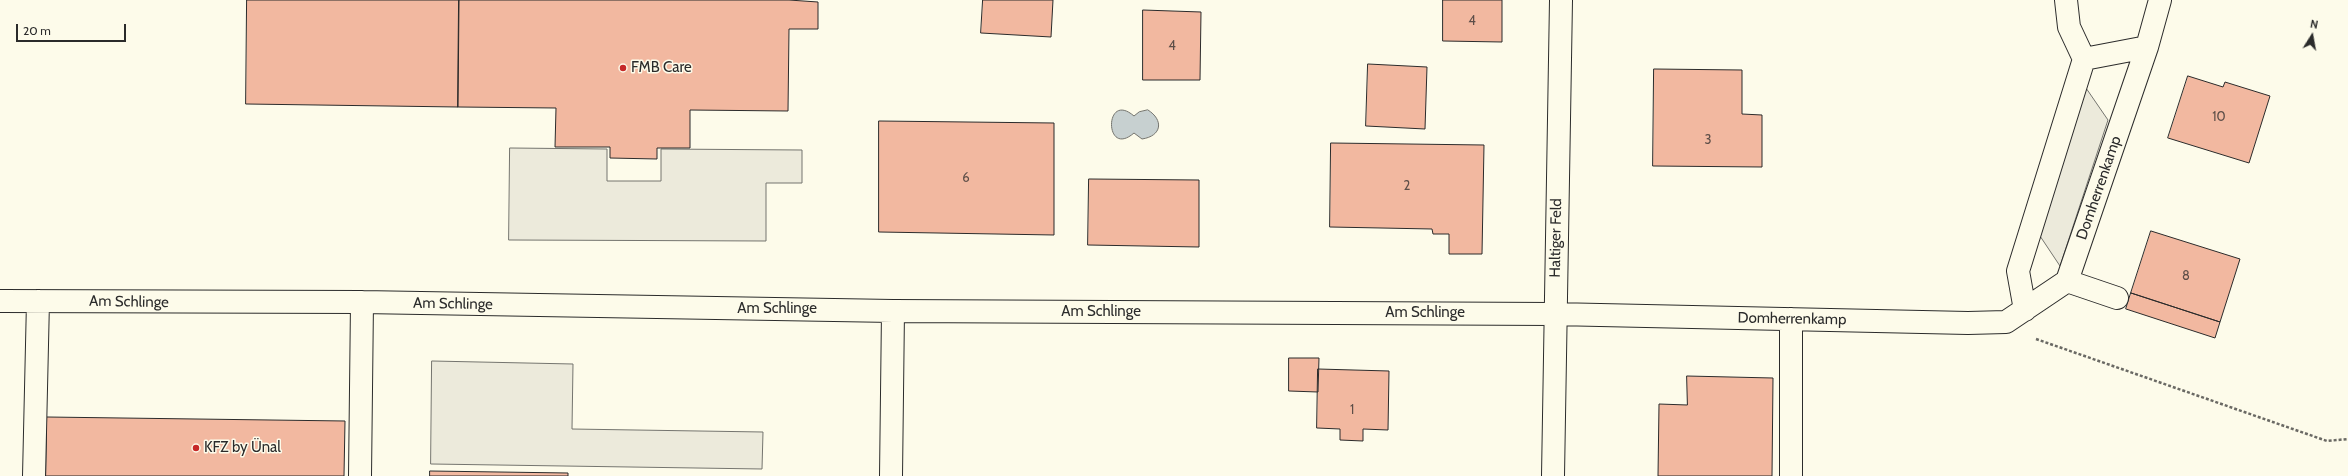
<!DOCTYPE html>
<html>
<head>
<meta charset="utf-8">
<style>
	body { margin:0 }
	#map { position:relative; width:2348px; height:476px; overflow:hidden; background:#fdfbea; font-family:Cabin,sans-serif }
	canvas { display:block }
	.north { position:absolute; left:2292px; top:16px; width:40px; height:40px; -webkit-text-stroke:3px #fdfbea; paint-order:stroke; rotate:11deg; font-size:11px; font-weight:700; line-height:16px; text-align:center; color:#2b2b2b }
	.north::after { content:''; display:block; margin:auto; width:14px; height:18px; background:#2b2b2b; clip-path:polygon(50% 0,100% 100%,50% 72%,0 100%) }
	.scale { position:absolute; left:16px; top:24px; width:110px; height:18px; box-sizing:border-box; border:2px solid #2b2b2b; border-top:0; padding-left:5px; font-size:12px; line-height:14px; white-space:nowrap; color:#2b2b2b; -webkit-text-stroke:3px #fdfbea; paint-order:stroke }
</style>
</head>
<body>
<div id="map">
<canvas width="2348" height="476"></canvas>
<div class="north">N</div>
<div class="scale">20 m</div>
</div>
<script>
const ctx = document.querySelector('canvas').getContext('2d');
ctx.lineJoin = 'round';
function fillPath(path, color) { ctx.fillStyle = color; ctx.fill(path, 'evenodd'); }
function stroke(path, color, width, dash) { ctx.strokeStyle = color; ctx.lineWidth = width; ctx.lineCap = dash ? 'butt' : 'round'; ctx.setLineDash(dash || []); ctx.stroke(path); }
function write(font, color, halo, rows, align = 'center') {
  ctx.font = font + ' Cabin,sans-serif'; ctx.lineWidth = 3; ctx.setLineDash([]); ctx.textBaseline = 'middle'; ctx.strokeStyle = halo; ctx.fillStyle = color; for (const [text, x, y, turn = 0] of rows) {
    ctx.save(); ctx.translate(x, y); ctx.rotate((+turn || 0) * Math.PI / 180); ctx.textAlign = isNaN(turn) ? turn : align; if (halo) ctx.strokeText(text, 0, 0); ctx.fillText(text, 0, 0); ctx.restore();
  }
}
const parking = new Path2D(`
	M2086,88l22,32 -48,146 -22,-33z
	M510,148l97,1v32h54v-32l141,1v33h-36v58l-257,-1z
	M432,361l141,3 -1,65 191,3 -1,37 -331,-5z`);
fillPath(parking, '#eceadb');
stroke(parking, '#74746e', 1);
const water = new Path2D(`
	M1148,110c16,10 14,26 -6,29l-8,-6c-30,26 -30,-43 0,-17l5,-4z`);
fillPath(water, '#c7d0d0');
stroke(water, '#74746e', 1);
const building = new Path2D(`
	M247,0h212l-1,107 -212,-3z
	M459,0h330l29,2v27h-29l-1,82 -98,-1v38h-33v11l-47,-1v-11h-55l1,-39 -98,-1z
	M983,0h70l-2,37 -70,-4z
	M1443,0h59v42l-59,-1z
	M1143,10l58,2 -1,68h-57z
	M1368,64l59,3 -2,62 -59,-3z
	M1654,69l88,1v44l20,1v52l-109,-1z
	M2188,76l35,11 2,-5 45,14 -21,67 -81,-25z
	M879,121l175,2v112l-175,-3z
	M1331,143l153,2 -2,109h-33v-20h-16l-1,-5 -102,-2z
	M1089,179l110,1v67l-111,-2z
	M2151,231l89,28 -20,63 -89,-29z
	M2131,293l89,29 -5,16 -89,-29z
	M1289,358h30l-1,34 -29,-1z
	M1318,369l71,2 -1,59 -25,-1v12l-23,-1v-11l-23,-1z
	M1687,376l86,2 -1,98h-114l1,-72 28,1z
	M47,417l298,4 -1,55h-298z
	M430,471l138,2v3h-138z`);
fillPath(building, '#f2b8a0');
stroke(building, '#2b2b2b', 1);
const minor = new Path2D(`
	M2084,59l63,-12
	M2067,281l50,17
	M0,301l362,1 531,9 661,3 414,9 38,-1 61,-41 80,-234 13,-47
	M2025,310l-7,-39 66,-212 -15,-32 -3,-27
	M1791,319v157
	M34,476l4,-175
	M360,476l2,-174
	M891,476l2,-165
	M1553,476l8,-476`);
stroke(minor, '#2b2b2b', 24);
stroke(new Path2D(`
	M2036,339l291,102 21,-2`), '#6a6964', 2.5, [3, 2]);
stroke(minor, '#fdfbea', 22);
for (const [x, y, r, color] of [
	[623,68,4,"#c62828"],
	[196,448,4,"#c62828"]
]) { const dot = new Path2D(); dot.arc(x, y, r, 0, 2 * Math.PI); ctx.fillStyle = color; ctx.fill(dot); stroke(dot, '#fdfbea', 1.5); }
write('13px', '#5d4e48', null, [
	["4",1472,21],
	["4",1172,46],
	["10",2219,117],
	["3",1708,140],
	["6",966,178],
	["2",1407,186],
	["8",2186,276],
	["1",1352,410]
]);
write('15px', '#2b2b2b', '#fdfbea', [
	["FMB Care",631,68],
	["KFZ by Ünal",204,448]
], 'left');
write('15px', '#2b2b2b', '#fdfbea', [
	["Domherrenkamp",2099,188,-71],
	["Haltiger Feld",1556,238,-89],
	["Am Schlinge",129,302,1],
	["Am Schlinge",453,304,1],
	["Am Schlinge",777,309],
	["Am Schlinge",1101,312],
	["Am Schlinge",1425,313],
	["Domherrenkamp",1792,319,1]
]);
</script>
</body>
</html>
